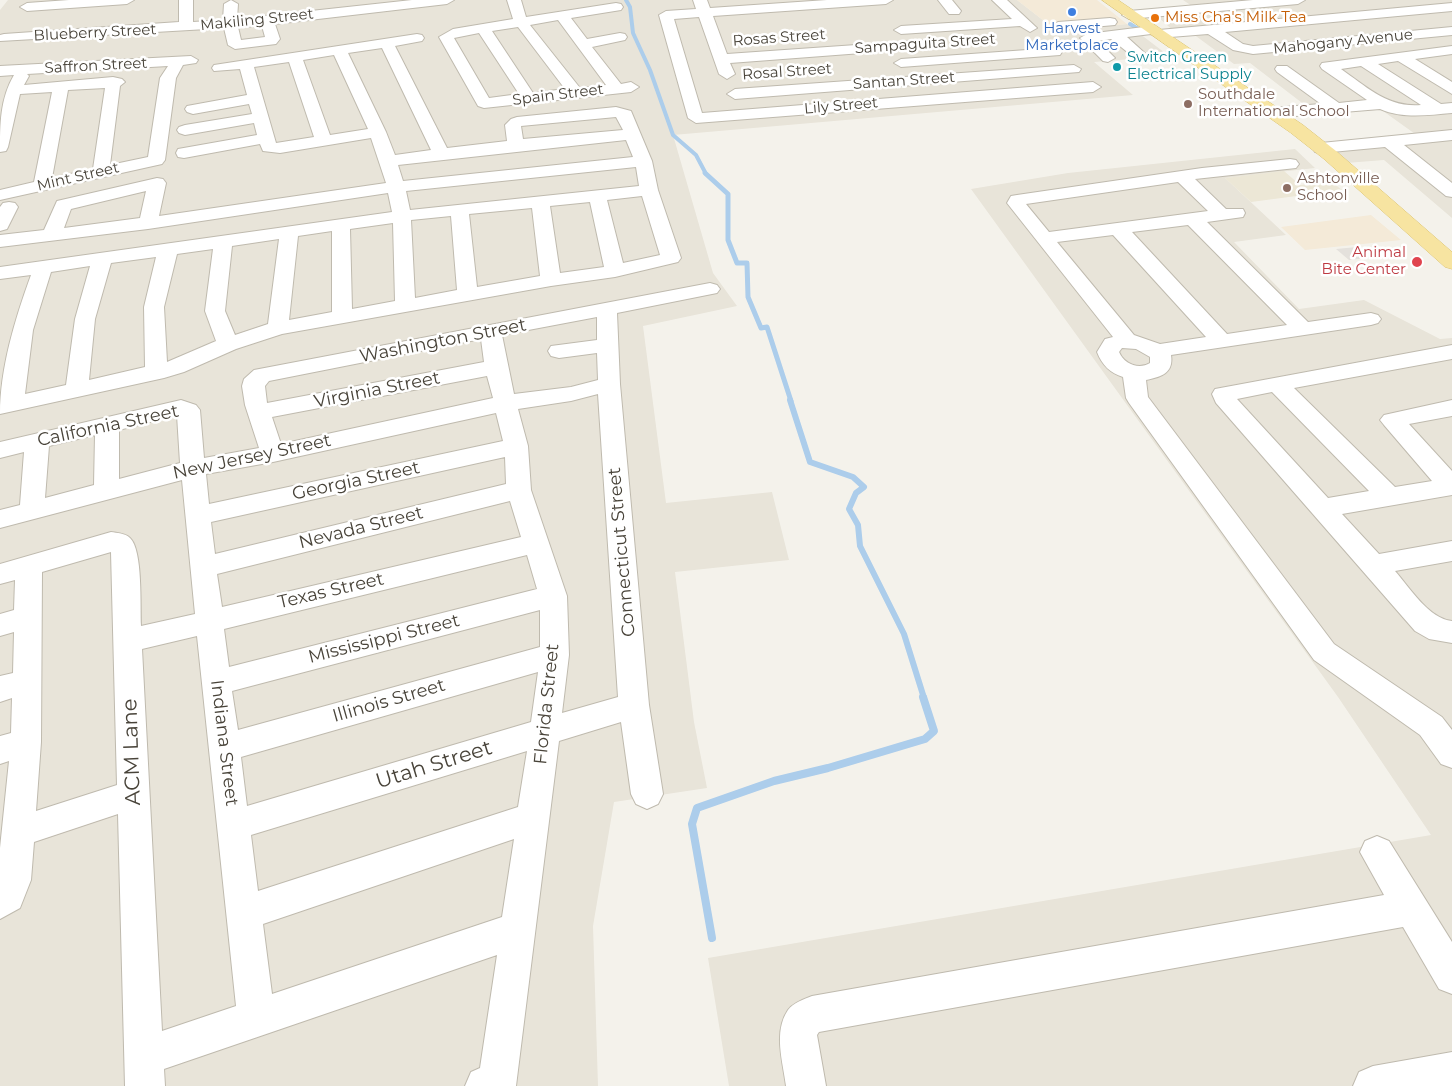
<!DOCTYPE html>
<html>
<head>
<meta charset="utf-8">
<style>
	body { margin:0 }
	canvas { display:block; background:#f4f2eb }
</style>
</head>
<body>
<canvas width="1452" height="1086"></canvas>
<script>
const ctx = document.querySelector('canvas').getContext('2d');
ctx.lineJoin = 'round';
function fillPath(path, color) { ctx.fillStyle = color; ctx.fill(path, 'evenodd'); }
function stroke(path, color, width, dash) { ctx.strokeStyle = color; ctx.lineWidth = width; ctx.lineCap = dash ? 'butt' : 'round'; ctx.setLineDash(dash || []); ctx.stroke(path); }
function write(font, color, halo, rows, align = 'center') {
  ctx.font = font + ' Montserrat,sans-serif'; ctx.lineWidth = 5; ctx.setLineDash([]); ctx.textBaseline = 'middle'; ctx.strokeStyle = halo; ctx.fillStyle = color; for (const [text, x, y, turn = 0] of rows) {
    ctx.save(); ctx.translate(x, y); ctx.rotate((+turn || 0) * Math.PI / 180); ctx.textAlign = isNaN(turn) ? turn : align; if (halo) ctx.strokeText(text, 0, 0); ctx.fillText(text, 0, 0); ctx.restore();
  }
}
fillPath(new Path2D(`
	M8,0h1009l40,31 70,-7 42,32 -75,6 39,33 -460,40 40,138 24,33 -94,20 23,177 106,-11 17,68 -114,12 19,150 13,66 -93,14 -21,124 5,160h-598v-1076z
	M1183,0h269v218l-68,-58 -38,3 -19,-17 91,-10 -42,-30 -66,3 -60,-46 -16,1 -45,-33 -13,2 -26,-23 42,-4z
	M1295,149l20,19 -90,10 61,57 -52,7 65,67 65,-9 76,39 12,-1v748h-723l-21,-128 723,-123 -93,-138 -367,-508 97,-16z`), '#e8e4d9');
fillPath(new Path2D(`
	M1017,0h80l30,24 -70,7z
	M1371,215l30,25 -96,10 -24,-23z`), '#f4ead8');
fillPath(new Path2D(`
	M1357,247l13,11 -21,2 -13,-11z`), '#e4e1dc');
fillPath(new Path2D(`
	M1284,171l16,14 32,-3 10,8 -91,12 -26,-24z`), '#ece7d6');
stroke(new Path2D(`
	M626,0l4,7 3,26 17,37 23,65 23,20 10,19
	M1130,24l10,6`), '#accdeb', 4);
stroke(new Path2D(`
	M705,173l23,21v46l9,23h10l1,34 13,31 6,-1 24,74`), '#accdeb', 5);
stroke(new Path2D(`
	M790,400l20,62 43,15 11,10 -8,6 -7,16 9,16 2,21 44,88 20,64`), '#accdeb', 6);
stroke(new Path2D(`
	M712,938l-20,-114 5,-16 77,-27 54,-13 97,-29 9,-8 -11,-34`), '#accdeb', 8);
const minor = new Path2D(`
	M69,0h65l-7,4 -100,7 -7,-4 7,-4z
	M179,0h14v22l30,-2 1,-16 7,-4 7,4 -1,15 175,-19h42l-7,4 -172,20 5,15 -4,5 -41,5 -7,-4 -4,-17 -224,13v-6l4,-1 175,-12zM262,26l3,11 -24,3 -3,-13z
	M507,0h14l5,17 90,-14 5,1 2,3 -2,3 -50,8 16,21 33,-6 5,1 2,3 -2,3 -33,7 29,37 10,-2 8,5 -8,5 -147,16 -6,-2 -39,-69 14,-8 60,-10zM558,20l48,65 -26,3 -50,-63zM518,27l47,62 -32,4 -41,-62zM479,33l40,61 -30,4 -35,-60z
	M693,0h14l3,8 117,-8h66l-7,4 -173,12 14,38 201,-14 7,4 -7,4 -198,15 5,11 -8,5 -8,-5 -20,-57 -25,2 28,94 391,-31 8,5 -8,5 -397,31 -8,-5 -29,-103 7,-4 30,-2z
	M938,0h14l9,11 -2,3h-10z
	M992,0h15l30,28 -7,4 -10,-6 -119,8 -7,-4 7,-4 111,-7z
	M1253,0h52l-7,4 -169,15 -7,-4 7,-4z
	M1452,3v8l-227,21 18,12 10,2 199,-19v8l-199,19 -20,-4 -25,-16 -50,4 -7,-4 -24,3 21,19 -7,4 -5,-1 -25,-20 -13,2 17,17 -7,4 -5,-1 -23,-23 7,-4 65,-8 7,4z
	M1110,18l5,1 2,3 -2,3 -57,5 -7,-4 7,-4z
	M417,34l5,1 2,3 -2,3 -27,5 52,102 60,-7 -2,-16 6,-6 6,-2 99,-10 15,4 21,50 6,29 23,68 -3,4 -63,15 -64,9 -269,48 -46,15 -52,23 -20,6 -164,36c0,-46 15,-95 31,-139l-31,4v-12l392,-55 -4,-19 -240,36 -148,18v-12l44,-5 13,-29 100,-23 6,1 3,4 -7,33 227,-33 -15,-45 -91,15 -17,-2 -3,-7 -76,14 -6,-1 -2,-4 2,-4 79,-14 -3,-12 -69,12 -6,-2 -2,-3 2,-3 6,-2 67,-11 -3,-10 -56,10 -6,-2 -2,-3 2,-3 60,-11 -7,-26 -26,2 -2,-3 2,-3zM382,48l49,102 -36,5 -9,-23 -38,-79zM334,55l34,74 -38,6 -27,-75zM289,62l25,75 -38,6 -22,-76zM616,117l7,13 -100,9 -2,-13zM626,140l7,17 -230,24 -5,-16zM636,167l3,19 -229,24 -4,-19zM146,191l-6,27 -76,10 7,-19zM642,196l18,59 -37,8 -16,-63zM590,202l14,65 -44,6 -10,-67zM532,208l8,68 -63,11 -8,-73zM451,216l6,74 -42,8 -4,-78zM393,223l2,78 -43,8 -2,-80zM332,231v81l-43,8 9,-84zM279,239l-11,85 -33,11 -10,-24 7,-65zM213,249l-8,62 11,30 -49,21 -3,-55 13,-53zM156,257l-12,50 1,60 -56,13 6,-61 16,-56zM90,266l-15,53 -9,66 -41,9 8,-64 18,-58z
	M1452,46v8l-37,5 37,23v12l-54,-33 -20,3 63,40 11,-1v10c-24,2 -49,6 -72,-4l-109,9 -8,-5 8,-5 50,-4 -44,-32 -2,-3 2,-3h10l52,37 28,-3 -45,-31 -2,-3 2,-3zM1361,66l60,39c-33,3 -54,-18 -80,-36z
	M1055,48l5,1 2,3 -2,3 -159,12 -7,-4 7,-4z
	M191,56l7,4 -2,3 -13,2 -7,13 -11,82 -3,4 -162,36v-10l34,-8 18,-90 -32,2 -12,53 -2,4 -6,1c0,-28 0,-53 14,-77l-14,1v-10zM168,66l-8,12 -12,79 -38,8 10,-79 5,-4 -3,-3 -9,-2 -89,8 5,-9 -2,-2zM105,88l-12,81 -41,9 16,-88z
	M1074,65l7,4 -2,3 -344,27 -8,-5 8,-5z
	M1452,130v10l-48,5 48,38v14l-6,-1 -61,-49 -64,6 -6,-1 -2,-4 2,-4 6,-1z
	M1290,159l6,1 3,4 -3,4 -101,11 31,30h17l2,4 -2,4 -36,5 101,100 63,-9 7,2 3,4 -3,4 -7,2 -200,30c3,18 -10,22 -25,25l2,17 186,247 108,73 10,13v38l-11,-4 -21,-29 -106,-75 -185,-257 -3,-5 -3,-21c-13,-4 -21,-12 -26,-25l8,-13 8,-2 -106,-134 4,-7 6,-1 185,-27zM1178,182l30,29 -159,21 -23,-28zM1188,225l99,100 -60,9 -95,-102zM1113,235l93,102 -46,7 -26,-9 -77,-93zM1122,348l14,1 14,8v6c-11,7 -26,1 -31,-11z
	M9,202l6,1 3,4 -11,22 -7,2v-24l3,-4z
	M710,283l7,2 3,4 -3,4 -100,20 3,71 29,321 14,89 -5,10 -11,5 -11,-5 -5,-10 -10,-72 -62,19 -43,345h-51l6,-14 9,-4 17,-113 -333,114 1,17h-40l-7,-272 -84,28 -3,38 -11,28 -20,11v-71l9,-87 -9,3v-28l11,-3 1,-35 -12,4v-26l13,-3 1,-41 -14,4v-22l14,-4 1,-30 -15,4v-20l111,-32c6,1 14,1 19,6 13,12 10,69 11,88l54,-12 -13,-134 -182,48v-18l20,-5 4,-53 -24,6v-16l181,-42 15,5 4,5 4,48 55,-10 -14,-43 -3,-19 2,-7 10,-9zM597,317v23l-46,6 -3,5 3,5 8,2 38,-5 1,27 -27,7 -57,7 -12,-59zM481,339l3,23 -217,41 -2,-17 4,-5zM487,376l6,22 -212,46 -9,-27zM598,394l20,303 -56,16 7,-58 -2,-59 -36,-106 -3,-44 -10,-37 53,-8zM496,413l7,28 -294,63 -3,-30 67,-12zM177,415l3,48 -61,16v-49zM95,435l-1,50 -49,13 4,-52zM505,457l1,27 -291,70 -4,-32zM510,501l11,36 -299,70 -5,-33zM111,552l6,233 -81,26 5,-69 1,-170zM527,555l10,34 -308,78 -5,-38zM540,610v37l-302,83 -6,-39zM197,636l39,370 -74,25 -20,-382zM538,672l-7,50 -284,84 -6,-49zM527,751l-9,56 -260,84 -7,-56zM514,839l-12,78 -230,77 -9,-70z
	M1452,345v14l-158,29 101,99 37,-6 -48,-56 -4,-5 4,-5 68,-15v16l-43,8 43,47v24l-110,19 37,40 73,-13v20l-57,10c15,17 34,48 57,50v22l-23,-4 -14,-8 -199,-228 -4,-9 3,-5zM1272,392l97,99 -41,7 -91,-99z
	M1377,836l12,5 63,101v52l-13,-5 -36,-62 -584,105 -2,3 9,51h-40c-3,-24 -13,-54 2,-76 5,-7 16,-11 24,-14l572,-101 -24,-43 5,-11z
	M1452,1052v34h-99l6,-14 14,-6z`);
const major = new Path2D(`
	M1102,0h16l185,125 33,26 116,101v17l-7,-2 -121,-108 -33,-26z`);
stroke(minor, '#bfbaae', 2);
stroke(major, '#dbc371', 1);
fillPath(minor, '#fff');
fillPath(major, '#f7e4a1');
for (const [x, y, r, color] of [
	[1072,12,5,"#3f7fe0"],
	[1155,18,5,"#e8710a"],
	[1117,67,5,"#0f9aa8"],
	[1188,104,5,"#8d6e63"],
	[1287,188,5,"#8d6e63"],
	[1417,262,6,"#e0444e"]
]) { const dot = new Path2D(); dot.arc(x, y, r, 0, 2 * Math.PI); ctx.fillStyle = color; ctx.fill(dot); stroke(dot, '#fff', 2); }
write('15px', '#c56008', '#fff', [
	["Miss Cha's Milk Tea",1165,18]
], 'left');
write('15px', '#484339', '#fff', [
	["Makiling Street",257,20,-6],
	["Blueberry Street",95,33,-3],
	["Rosas Street",779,38,-4],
	["Mahogany Avenue",1343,42,-6],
	["Sampaguita Street",925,44,-4],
	["Saffron Street",96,66,-3],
	["Rosal Street",787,72,-4],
	["Santan Street",904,81,-4],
	["Spain Street",558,95,-7],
	["Lily Street",841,106,-5],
	["Mint Street",78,177,-13]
]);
write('15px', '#366cbe', '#fff', [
	["Harvest",1072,29],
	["Marketplace",1072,46]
]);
write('15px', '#0d838f', '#fff', [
	["Switch Green",1127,58],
	["Electrical Supply",1127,75]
], 'left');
write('15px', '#785e54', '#fff', [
	["Southdale",1198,95],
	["International School",1198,112],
	["Ashtonville",1297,179],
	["School",1297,196]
], 'left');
write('15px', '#be3a42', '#fff', [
	["Animal",1406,253],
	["Bite Center",1406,270]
], 'right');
write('18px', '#484339', '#fff', [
	["Washington Street",443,341,-11],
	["Virginia Street",377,390,-11],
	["California Street",108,426,-12],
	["New Jersey Street",252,457,-12],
	["Georgia Street",356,481,-12],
	["Nevada Street",361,528,-14],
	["Connecticut Street",622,552,-95],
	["Texas Street",331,591,-13],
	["Mississippi Street",384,639,-14],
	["Illinois Street",389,701,-16],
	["Florida Street",547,704,-84],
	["Indiana Street",224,743,83]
]);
write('21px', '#484339', '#fff', [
	["ACM Lane",132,752,-92],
	["Utah Street",434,765,-17]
]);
</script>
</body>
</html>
